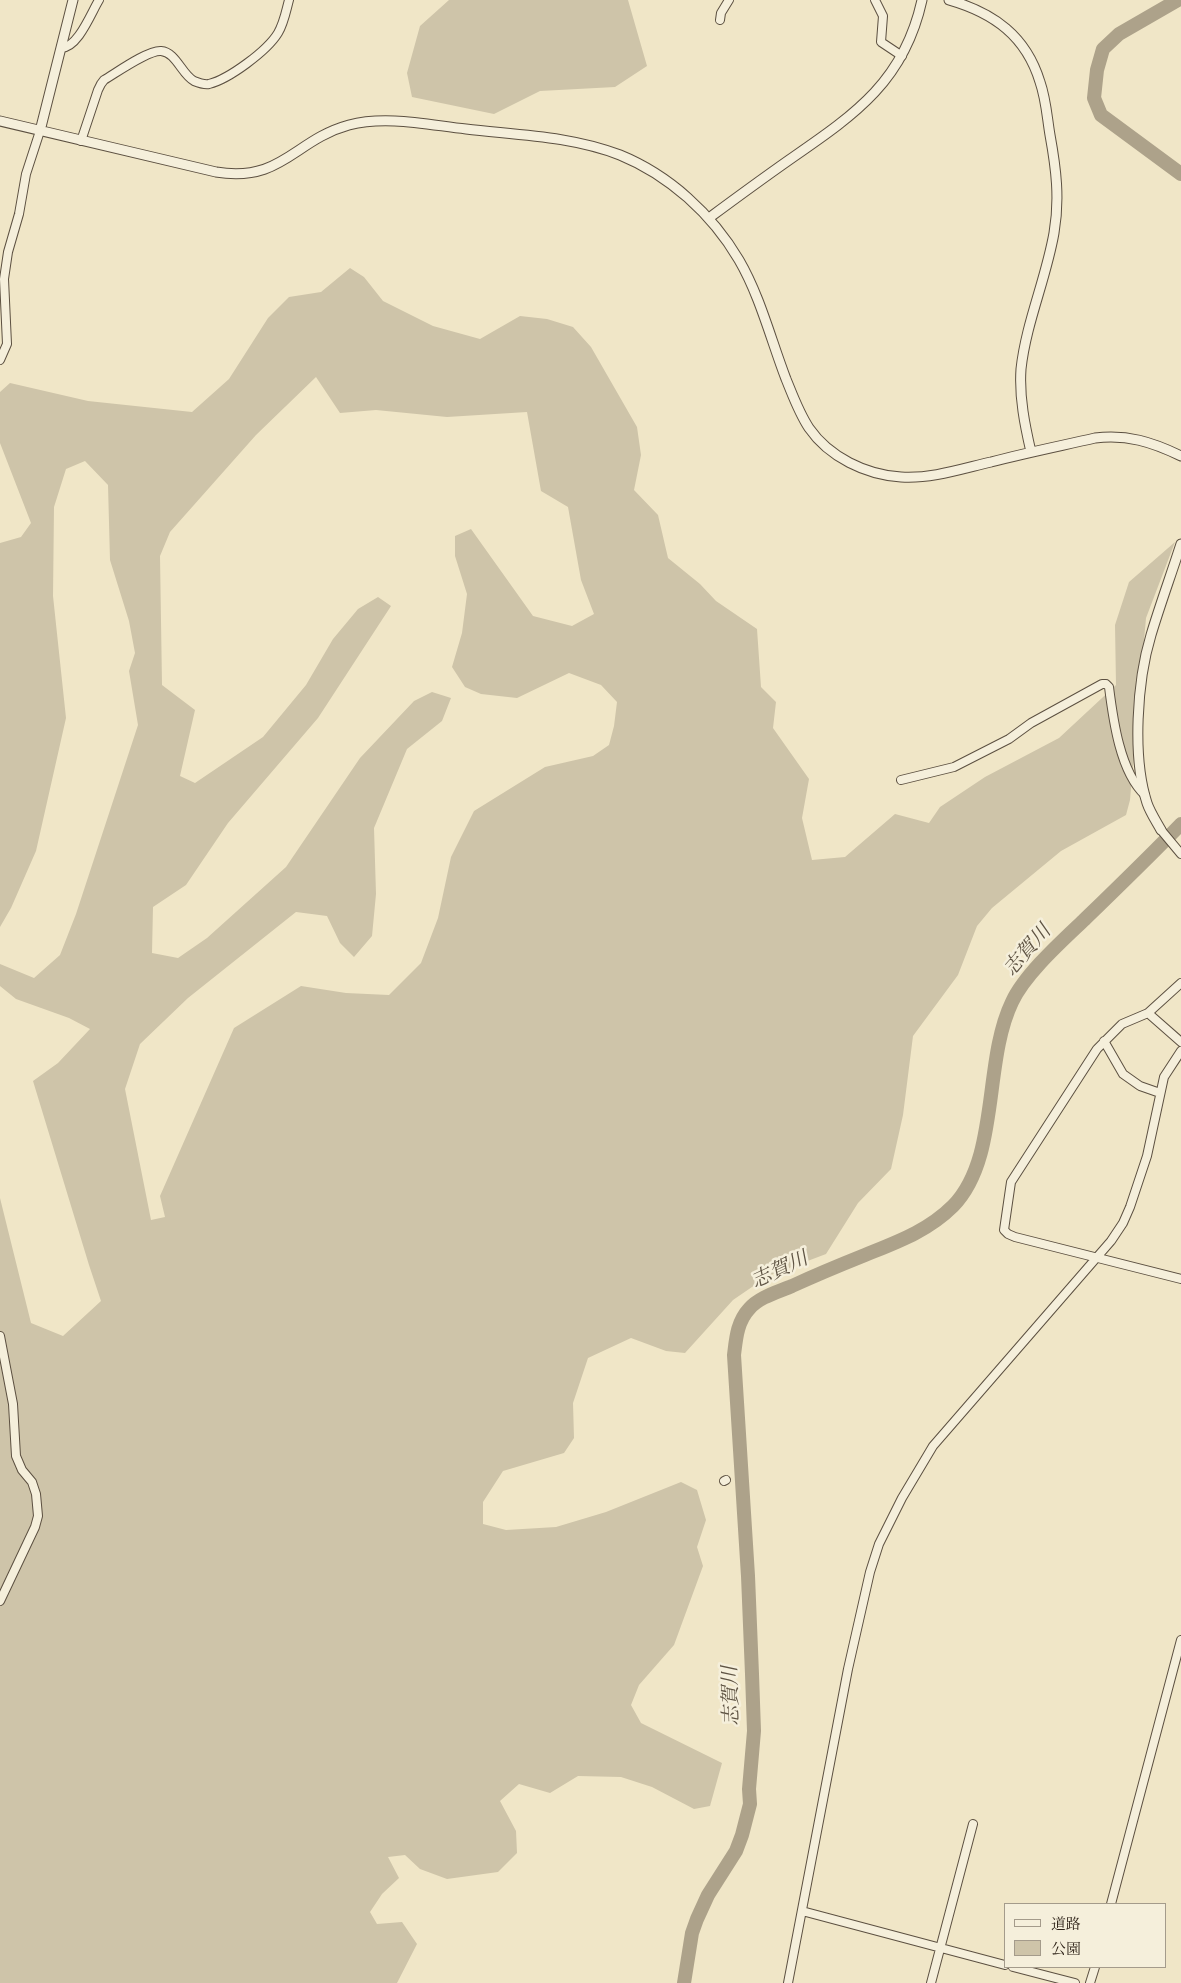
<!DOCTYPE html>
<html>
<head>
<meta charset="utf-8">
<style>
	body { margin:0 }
	#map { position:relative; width:1181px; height:1983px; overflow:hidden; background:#f0e6c7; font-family:"Libre Bodoni","Noto Serif JP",serif }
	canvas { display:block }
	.legend { position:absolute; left:1004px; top:1903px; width:162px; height:65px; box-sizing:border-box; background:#f5efdb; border:1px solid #a49b8b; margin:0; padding:6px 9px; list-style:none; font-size:15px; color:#2a1e14 }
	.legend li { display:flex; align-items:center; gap:10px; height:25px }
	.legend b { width:25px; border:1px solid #a49b8b }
</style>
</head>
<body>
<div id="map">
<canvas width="1181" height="1983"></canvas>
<ul class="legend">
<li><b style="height:6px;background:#f5efdb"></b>道路</li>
<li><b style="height:14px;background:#cec4a9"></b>公園</li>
</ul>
</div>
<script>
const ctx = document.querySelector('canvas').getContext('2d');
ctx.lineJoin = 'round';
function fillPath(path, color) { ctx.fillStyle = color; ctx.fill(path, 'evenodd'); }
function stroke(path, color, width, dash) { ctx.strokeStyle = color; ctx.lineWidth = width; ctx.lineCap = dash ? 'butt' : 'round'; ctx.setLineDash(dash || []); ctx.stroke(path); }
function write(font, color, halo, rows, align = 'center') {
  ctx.font = font + ' "Libre Bodoni","Noto Serif JP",serif'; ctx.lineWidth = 5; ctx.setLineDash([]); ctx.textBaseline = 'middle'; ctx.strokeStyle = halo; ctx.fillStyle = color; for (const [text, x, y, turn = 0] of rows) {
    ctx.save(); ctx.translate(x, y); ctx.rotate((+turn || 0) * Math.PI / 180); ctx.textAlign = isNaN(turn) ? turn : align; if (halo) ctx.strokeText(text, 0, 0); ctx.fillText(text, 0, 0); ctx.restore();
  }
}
fillPath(new Path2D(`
	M449,0h179l19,66 -32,21 -75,4 -46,23 -82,-17 -5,-24 13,-47z
	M350,268l14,9 19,24 50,25 47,13 40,-23 27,3 26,8 18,20 46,80 4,28 -7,35 24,25 10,43 32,26 16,17 41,28 4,58 15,15 -3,26 36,51 -7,39 10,42 33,-3 50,-43 34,9 11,-16 45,-30 74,-39 57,-53 -1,-60 14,-43 46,-40 -29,76 -16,182 -4,15 -65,36 -69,57 -15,18 -19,49 -45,61 -10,79 -12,54 -33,34 -32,51 -58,22 -35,24 -48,53 -19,-2 -35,-13 -43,20 -15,45 1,35 -10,15 -61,18 -20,31v22l23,6 50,-3 50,-15 75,-30 16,8 9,30 -9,27 6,19 -29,79 -35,40 -8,20 10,18 81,40 -12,43 -16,3 -42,-22 -31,-10 -43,-1 -28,17 -31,-9 -19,17 16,30 1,22 -19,19 -51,7 -27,-10 -15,-14 -17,2 11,21 -17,16 -12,18 7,12 25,-2 15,22 -20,39h-397v-785l31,125 32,13 38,-35 -12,-36 -56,-184 25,-18 32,-34 -21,-11 -53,-19 -16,-13v-22l34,14 26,-23 16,-41 62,-189 -9,-54 6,-18 -6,-32 -19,-61 -2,-75 -23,-24 -19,8 -12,38 -1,89 13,122 -30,133 -25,57 -11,19v-384l21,-6 10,-14 -31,-80v-51l10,-9 78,18 104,11 37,-33 39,-61 21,-21 32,-5zM316,377l24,36 36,-3 71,7 80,-5 14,79 27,16 13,73 13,34 -22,12 -39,-10 -62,-87 -16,7v20l12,38 -5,39 -10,34 13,20 16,7 36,4 52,-25 32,12 16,17 -3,24 -5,19 -16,11 -48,11 -71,44 -23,46 -13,61 -17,45 -32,32 -43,-2 -45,-7 -67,42 -74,168 5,21 -14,3 -26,-131 15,-45 48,-46 108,-86 31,4 13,27 14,14 18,-21 4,-42 -2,-66 33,-79 35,-28 9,-23 -19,-6 -18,9 -54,57 -74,109 -79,71 -29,20 -26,-5 1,-46 33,-22 42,-62 90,-105 73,-112 -13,-9 -20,12 -25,30 -27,46 -43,52 -68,46 -15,-7 15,-66 -33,-25 -2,-129 10,-24 86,-97z`), '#cec4a9');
stroke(new Path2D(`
	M1178,0l-59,34 -16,15 -6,21 -3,28 7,17 80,59
	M684,1983l8,-50 5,-14 11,-24 28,-44 6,-16 8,-31 -1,-15 5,-58 -2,-57 -4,-98 -14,-221c2,-16 3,-33 15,-46 10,-12 29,-17 43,-23 24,-11 48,-21 73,-31 32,-13 63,-24 88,-49 47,-48 30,-144 59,-204 13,-28 50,-61 72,-82 33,-32 65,-63 97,-96`), '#ada28a', 14);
const minor = new Path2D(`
	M875,0l8,16 -2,26 21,14
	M720,20l1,-7 8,-13
	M61,48c17,0 30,-35 38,-48
	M81,141l17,-51 3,-6 3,-4c12,-7 44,-30 57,-29 15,1 21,24 33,30 5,2 10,4 15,3 20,-5 58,-33 69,-51 6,-10 8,-22 11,-33
	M0,360l7,-16 -3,-65 4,-27 11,-38 7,-40 14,-43
	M901,780l53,-13 55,-28 22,-16 71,-39h4l3,3c4,32 11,85 36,108
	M1161,830l20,24
	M1181,983l-33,30 -26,11 -25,25 -86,133 -7,48 4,4 7,3 166,42
	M1148,1013l33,29
	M1104,1041l19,33 17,12 20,7
	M0,1336l13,68 3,52 6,14 10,12 4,12 2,22 -3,11 -35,74
	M724,1481l2,-1
	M1111,1904l70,-264
	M802,1911l203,54
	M1013,1967l62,16
	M788,1983l60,-314 22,-97 9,-28 23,-46 31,-52 178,-205 12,-18 7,-16 17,-51 17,-79 17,-26
	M931,1983l42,-159
	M1090,1983l5,-16`);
const tertiary = new Path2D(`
	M949,0c45,13 77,36 91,82 6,17 7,35 10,53 6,33 10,64 4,98 -8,46 -28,90 -33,136 -2,28 4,57 10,83
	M0,121l216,51c66,11 78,-32 133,-47 37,-10 80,0 117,4 52,6 105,7 154,26 49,20 92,59 119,105 21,36 32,80 47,119 7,17 13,34 23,49 20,29 57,47 92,49 30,2 60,-8 90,-15 34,-9 69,-16 104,-24 32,-4 57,4 86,18
	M40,131l33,-131
	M709,218c27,-20 53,-39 80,-58 65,-45 115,-78 133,-160
	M1161,830c-5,-9 -11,-18 -14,-27 -15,-46 -10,-122 4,-168 9,-30 20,-60 30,-91`);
stroke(minor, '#5c5041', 10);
stroke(tertiary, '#5c5041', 11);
stroke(minor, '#f5efdb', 8);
stroke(tertiary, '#f5efdb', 9);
write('italic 20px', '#5e5343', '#f5efdb', [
	["志賀川",1028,951,-49],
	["志賀川",780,1271,-25],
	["志賀川",732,1696,-92]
]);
</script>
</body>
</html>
